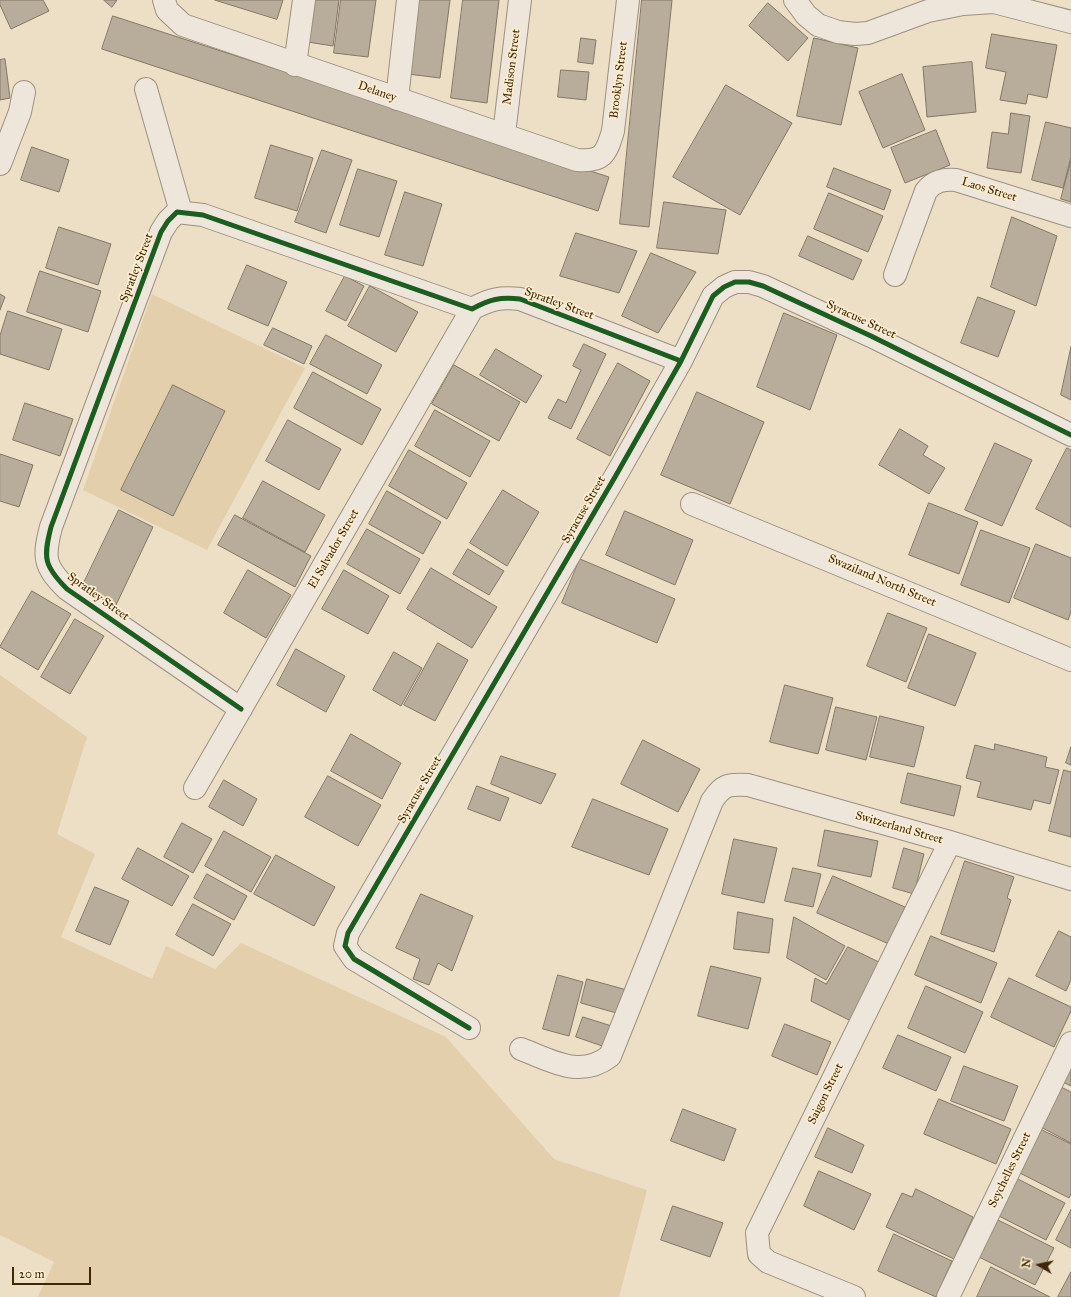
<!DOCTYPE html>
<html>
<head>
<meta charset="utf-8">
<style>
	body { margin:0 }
	#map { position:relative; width:1071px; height:1297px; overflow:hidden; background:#eddec6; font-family:"IM FELL Great Primer",serif }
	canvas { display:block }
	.north { position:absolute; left:1019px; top:1245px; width:40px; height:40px; -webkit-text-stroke:3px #fdecd0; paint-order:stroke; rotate:279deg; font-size:11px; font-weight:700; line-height:16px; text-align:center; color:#3e2803 }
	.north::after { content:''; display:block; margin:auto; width:14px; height:18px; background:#3e2803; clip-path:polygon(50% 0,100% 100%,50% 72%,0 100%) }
	.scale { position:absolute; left:12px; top:1267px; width:79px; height:18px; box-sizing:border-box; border:2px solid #3e2803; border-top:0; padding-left:5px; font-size:12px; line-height:14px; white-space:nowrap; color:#3e2803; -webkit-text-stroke:3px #fdecd0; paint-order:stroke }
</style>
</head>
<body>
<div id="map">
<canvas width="1071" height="1297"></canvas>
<div class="north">N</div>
<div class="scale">20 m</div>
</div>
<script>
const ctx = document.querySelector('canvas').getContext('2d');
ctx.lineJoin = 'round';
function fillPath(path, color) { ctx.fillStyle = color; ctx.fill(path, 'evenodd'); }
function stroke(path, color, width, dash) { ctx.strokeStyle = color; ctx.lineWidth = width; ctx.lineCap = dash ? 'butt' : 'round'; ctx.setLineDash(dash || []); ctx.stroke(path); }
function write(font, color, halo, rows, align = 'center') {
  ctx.font = font + ' "IM FELL Great Primer",serif'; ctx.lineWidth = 3.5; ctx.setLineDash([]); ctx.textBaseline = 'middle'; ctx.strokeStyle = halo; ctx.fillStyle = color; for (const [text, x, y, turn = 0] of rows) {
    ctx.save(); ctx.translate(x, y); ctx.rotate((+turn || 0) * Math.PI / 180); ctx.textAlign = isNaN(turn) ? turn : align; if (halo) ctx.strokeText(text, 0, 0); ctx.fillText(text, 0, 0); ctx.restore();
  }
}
fillPath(new Path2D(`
	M152,294l153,74 -98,182 -124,-60z
	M0,675l87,62 -30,97 38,20 -34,83 91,42 14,-33 49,23 26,-26 205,94 108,122 93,31 -28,107h-581l16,-35 -54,-27z`), '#e4cfad');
const building = new Path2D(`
	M0,0h43l6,11 -38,18 -11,-24z
	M104,0h13l-5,7z
	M215,0h68l-6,19z
	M307,0h32l-6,46 -32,-5z
	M341,0h35l-8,57 -34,-4z
	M417,0h33l-10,78 -32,-4z
	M463,0h36l-12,103 -36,-5z
	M642,0h30l-23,227 -29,-3z
	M768,3l40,35 -20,23 -39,-35z
	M113,16l496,161 -11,34 -496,-162z
	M992,34l65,11 -10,53 -19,-4 -2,10 -26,-4 6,-28 -20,-4z
	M581,38l15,2 -3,24 -15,-2z
	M814,38l44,10 -17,77 -44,-9z
	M5,59l5,39 -10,2v-40z
	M972,62l4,50 -49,5 -4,-50z
	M561,70l28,2 -3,28 -28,-3z
	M902,74l23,56 -42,18 -24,-56z
	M726,85l66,38 -52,92 -67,-38z
	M1011,113l19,3 -9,57 -34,-5 5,-36 16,2z
	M1046,122l25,6v29l-8,31 -31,-8z
	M936,130l14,35 -45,18 -14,-35z
	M271,145l42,13 -16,53 -42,-13z
	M32,147l37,13 -10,32 -38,-12z
	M322,150l30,10 -26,73 -31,-11z
	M1071,161v41l-10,-3z
	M834,168l57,22 -7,20 -57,-23z
	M358,169l39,12 -18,56 -39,-12z
	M405,192l37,12 -19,62 -38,-11z
	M829,193l54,23 -15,36 -54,-23z
	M664,202l62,8 -8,44 -61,-6z
	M1012,217l45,19 -21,70 -45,-19z
	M59,227l52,17 -13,41 -52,-17z
	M576,233l61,18 -18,42 -59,-17z
	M808,236l54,24 -9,20 -54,-24z
	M651,253l45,19 -38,61 -36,-17z
	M247,265l40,17 -19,44 -40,-17z
	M40,271l61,20 -13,41 -61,-20z
	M345,276l19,10 -18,35 -20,-10z
	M370,286l48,26 -22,40 -48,-26z
	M0,294l5,3 -5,13z
	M978,297l37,14 -17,46 -37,-14z
	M8,311l54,18 -13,41 -49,-16v-18z
	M784,313l53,22 -27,75 -53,-23z
	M273,328l39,18 -8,18 -40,-19z
	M326,335l56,30 -15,29 -57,-30z
	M584,344l22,10 -35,75 -23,-11 10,-19 8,4 15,-33 -8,-4z
	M1071,347v53l-10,-5z
	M496,349l46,27 -16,27 -46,-28z
	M618,363l32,18 -40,75 -33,-17z
	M454,365l66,37 -21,39 -67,-37z
	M313,372l68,37 -19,36 -68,-37z
	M173,385l52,26 -52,105 -52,-26z
	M697,392l67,30 -34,82 -69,-29z
	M25,403l48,16 -13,37 -47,-16z
	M435,410l55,31 -20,36 -55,-31z
	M288,420l53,29 -22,41 -53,-29z
	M900,429l28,17 -5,9 22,13 -16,26 -50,-29z
	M995,443l37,17 -30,66 -37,-16z
	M1067,448l4,2v77l-35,-18z
	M409,450l58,33 -20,36 -58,-33z
	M0,454l33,11 -14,42 -19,-6z
	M263,481l62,34 -20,37 -62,-34z
	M503,490l36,22 -32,54 -37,-23z
	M387,491l54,31 -18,32 -54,-30z
	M929,503l49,19 -19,52 -50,-19z
	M119,510l34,17 -37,78 -35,-16z
	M625,511l68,29 -18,45 -69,-30z
	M235,515l76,41 -16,31 -77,-42z
	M367,529l53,30 -20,35 -53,-30z
	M981,530l49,18 -21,55 -48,-18z
	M1036,544l35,14v54l-3,8 -54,-22z
	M468,549l36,22 -15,24 -36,-21z
	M580,559l95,40 -18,44 -95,-40z
	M431,568l66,39 -25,41 -65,-39z
	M248,570l43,25 -25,43 -42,-25z
	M344,570l45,26 -21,38 -46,-25z
	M32,591l39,23 -33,56 -38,-23z
	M888,613l39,15 -21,54 -39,-16z
	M75,619l29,17 -34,58 -29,-17z
	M929,634l47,19 -21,53 -47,-18z
	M438,643l30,17 -33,61 -31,-16z
	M296,649l49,27 -19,36 -49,-27z
	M394,652l28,16 -21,38 -28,-16z
	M785,685l48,13 -15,56 -48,-12z
	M836,707l41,10 -11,43 -40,-10z
	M880,716l44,11 -10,40 -44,-10z
	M351,734l50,29 -19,36 -51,-28z
	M643,740l57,29 -22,43 -57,-28z
	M995,744l52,13 -2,10 14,3 -9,34 -16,-4 -3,10 -54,-13 4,-15 -15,-4 9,-33 19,5z
	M1071,747v18l-5,-2z
	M501,756l55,18 -15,30 -50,-20z
	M1064,770l7,2v65l-22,-6z
	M908,773l53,13 -7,30 -53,-13z
	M328,776l53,29 -23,41 -53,-29z
	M224,780l33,19 -14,27 -34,-19z
	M477,786l32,12 -9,23 -32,-12z
	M593,799l75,30 -19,46 -77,-28z
	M182,823l30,16 -19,34 -29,-16z
	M825,830l53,11 -7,36 -53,-11z
	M224,831l47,26 -20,35 -46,-26z
	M734,839l43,9 -13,55 -42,-9z
	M138,848l51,28 -17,30 -50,-27z
	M904,848l20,6 -10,40 -21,-6z
	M276,855l59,32 -21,39 -60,-32z
	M965,861l49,16 -7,21 4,2 -17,52 -53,-18z
	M793,868l28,6 -8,33 -28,-6z
	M207,874l40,22 -13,24 -40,-22z
	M833,876l72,31 -16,37 -72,-31z
	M95,887l34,14 -19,44 -34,-14z
	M421,894l52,22 -21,55 -14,-8 -9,22 -16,-6 7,-20 -24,-11z
	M193,904l38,20 -18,32 -37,-21z
	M738,912l35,7 -4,34 -35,-4z
	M794,917l51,29 -19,34 -39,-22z
	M1059,931l12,6v43l-5,11 -30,-15z
	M931,936l66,27 -16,40 -66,-28z
	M848,947l37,18 -28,59 -46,-23 4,-23 11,6z
	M711,966l50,12 -13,51 -50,-13z
	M558,975l25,7 -14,54 -26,-7z
	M1009,978l62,29v4l-17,36 -63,-30z
	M587,979l40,11 -7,24 -39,-11z
	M926,986l57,26 -18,41 -57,-25z
	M583,1017l35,11 -7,21 -35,-12z
	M785,1024l46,18 -14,33 -45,-19z
	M898,1035l53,22 -15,34 -53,-23z
	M1071,1062v24l-10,-5z
	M964,1066l54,20 -14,35 -53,-20z
	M1059,1086l12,6v51l-32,-17z
	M939,1099l72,30 -15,35 -72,-30z
	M683,1109l53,20 -12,32 -53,-20z
	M828,1128l36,17 -12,28 -37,-16z
	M1038,1128l33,16v50l-2,4 -53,-27z
	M819,1171l52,23 -17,36 -50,-24z
	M1012,1176l53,27 -19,37 -53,-27z
	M916,1189l57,28 -19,42 -68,-32 16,-34 10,4z
	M673,1206l50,17 -13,34 -49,-17z
	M1071,1210v38l-15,-8z
	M998,1220l56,28 -19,37 -56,-28z
	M894,1234l58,27 -16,36 -58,-26z
	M991,1267l59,30h-73z
	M1071,1272v25h-13z`);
fillPath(building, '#b8ac9a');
stroke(building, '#827765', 1);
const minor = new Path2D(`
	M164,0l3,10 16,15 394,135c25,2 29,-5 36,-29l15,-131
	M795,0l11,15 12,10 20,7 17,2 13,-1 60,-22 35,-7 31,-2 77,20
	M295,65l9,-65
	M146,89l35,123
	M397,99l11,-99
	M504,134l16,-134
	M0,164l20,-52 4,-20
	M895,275l31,-84c8,-10 17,-12 30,-11l115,36
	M692,504l379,156
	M241,709l-174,-120c-23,-23 -24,-31 -16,-62l110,-295 7,-11 9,-9 26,3 269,94c18,-10 28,-12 48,-10l161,62
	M195,788l277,-479
	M469,1028l-115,-69 -9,-13 3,-13 267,-456 66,-116 32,-65 11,-9 11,-5h14l14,4 108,50 200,99
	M521,1049c32,12 59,30 89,7l102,-255c11,-17 17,-17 36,-16l202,57 121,37
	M854,1297l-86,-35 -9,-8 -2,-21 193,-391
	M948,1297l123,-254`);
stroke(minor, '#9c907e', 24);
stroke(minor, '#eee6db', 22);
stroke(new Path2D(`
	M241,709l-174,-120c-23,-23 -24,-31 -16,-62l110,-295 7,-11 9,-9 26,3 269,94c18,-10 28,-12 48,-10l161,62
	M469,1028l-115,-69 -9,-13 3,-13 267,-456 66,-116 32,-65 11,-9 11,-5h14l14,4 108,50 200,99`), '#1b5e20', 5);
write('12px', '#3e2803', '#fdecd0', [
	["Madison Street",512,67,-83],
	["Brooklyn Street",619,80,-83],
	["Delaney",377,92,19],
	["Laos Street",989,190,17],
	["Spratley Street",137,268,-69],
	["Spratley Street",559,304,20],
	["Syracuse Street",861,320,25],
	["Syracuse Street",584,510,-60],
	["El Salvador Street",334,549,-60],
	["Swaziland North Street",882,581,23],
	["Spratley Street",98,597,36],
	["Syracuse Street",420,790,-60],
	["Switzerland Street",899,828,16],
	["Saigon Street",826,1094,-64],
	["Seychelles Street",1010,1170,-64]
]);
</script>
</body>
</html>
